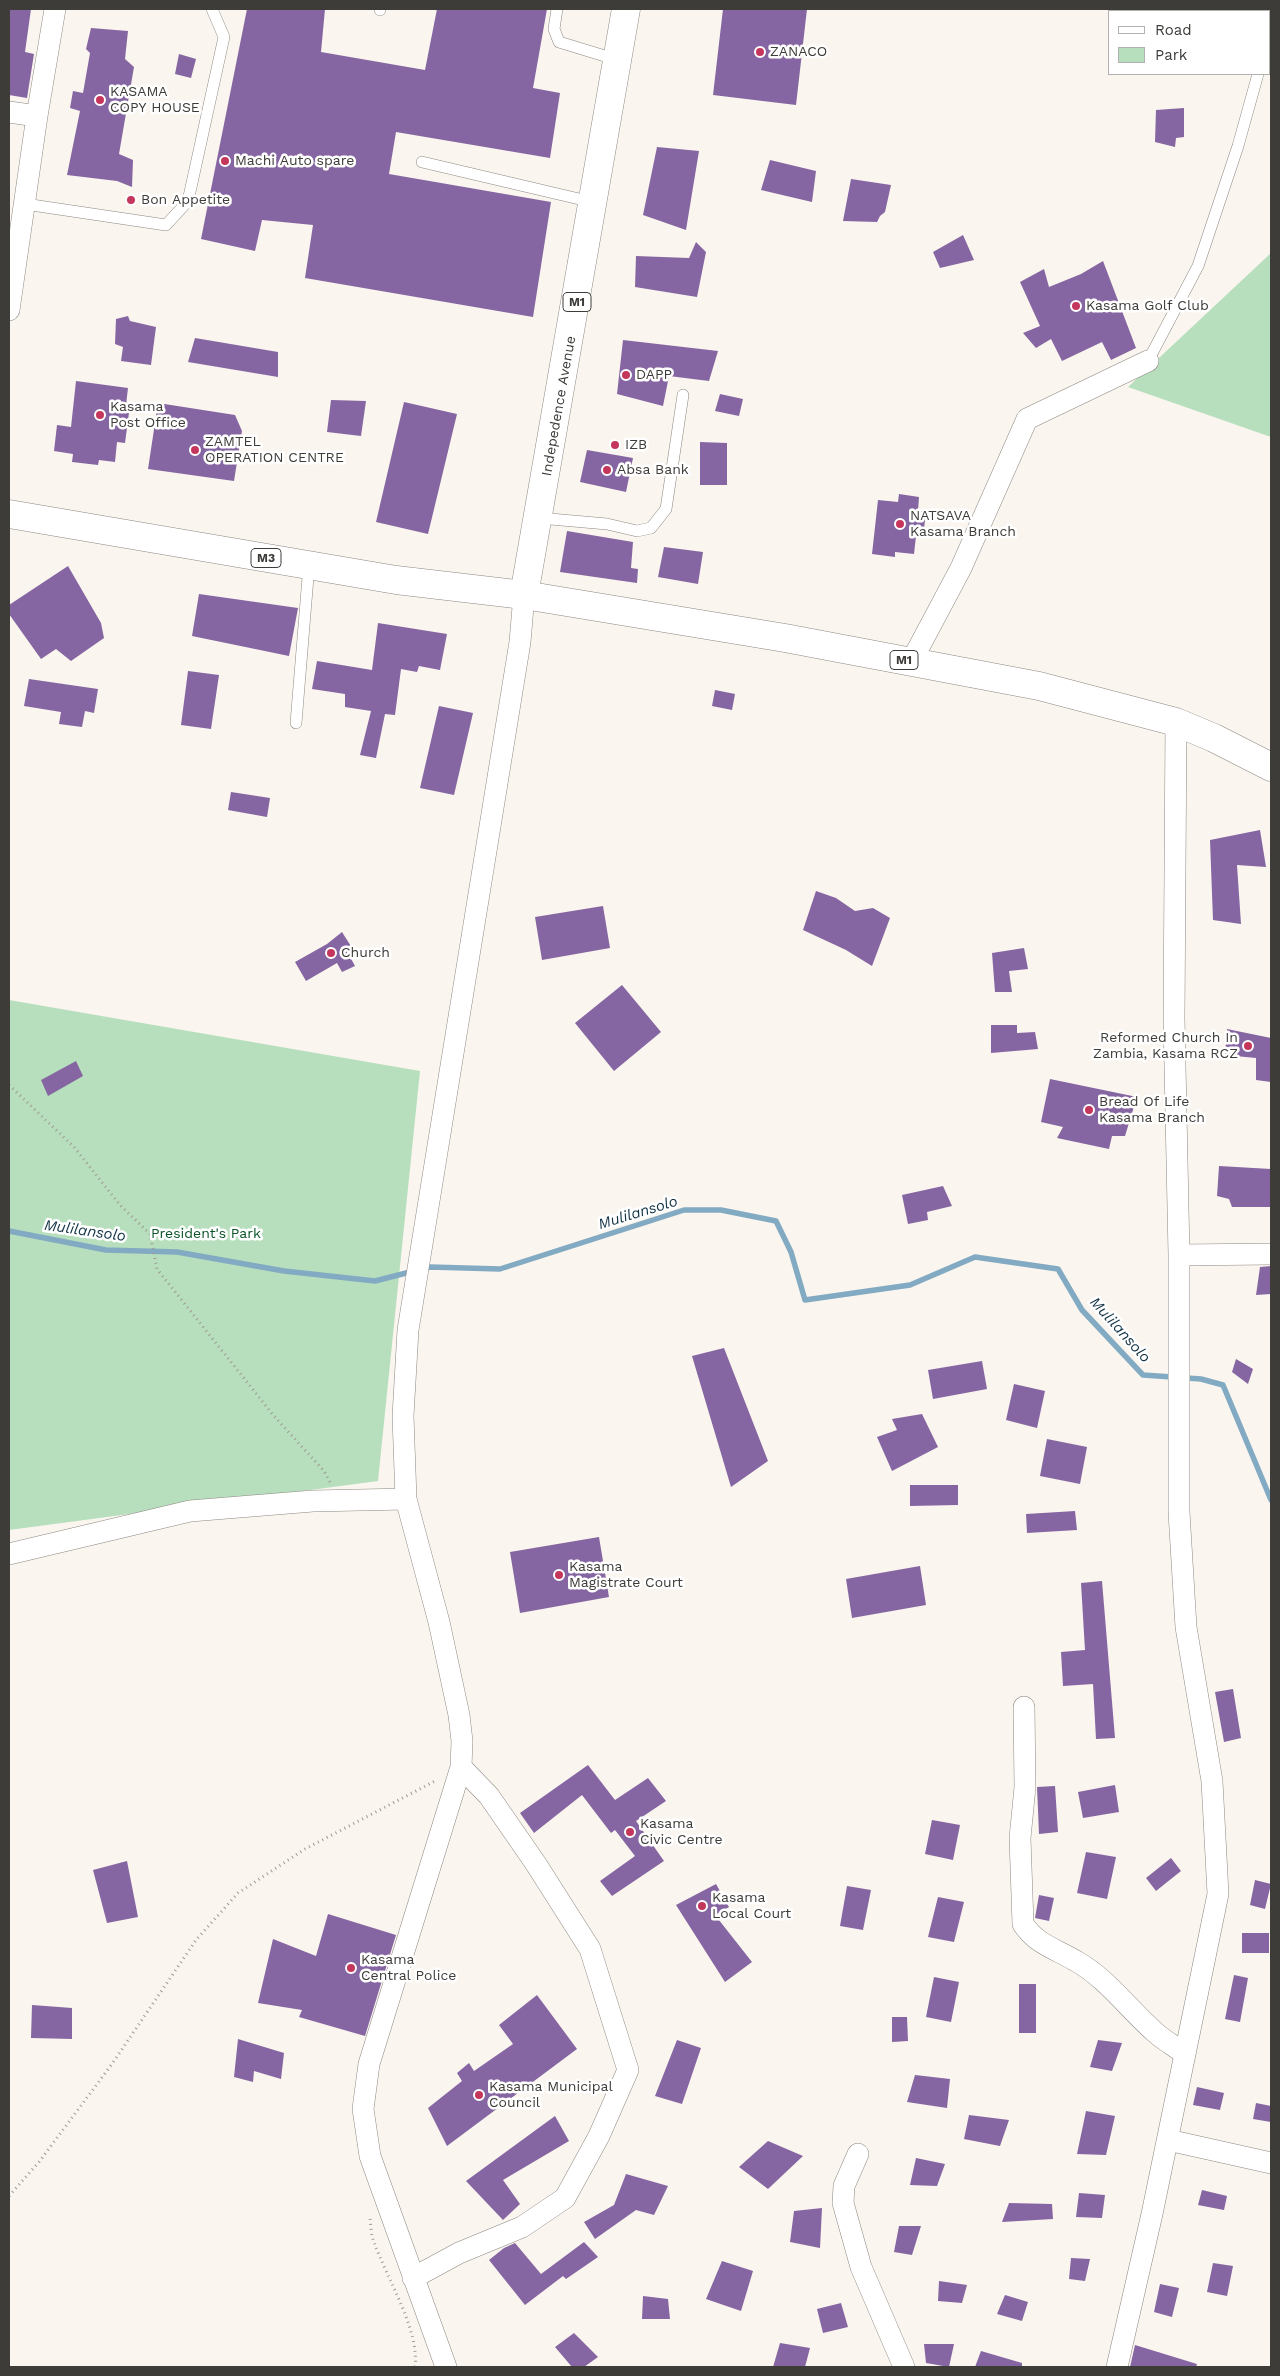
<!DOCTYPE html>
<html>
<head>
<meta charset="utf-8">
<style>
	body { margin:0 }
	#map { position:relative; width:1280px; height:2376px; overflow:hidden; background:#faf5ee; font-family:"Work Sans",sans-serif }
	canvas { display:block }
	.frame { position:absolute; inset:0; border:10px solid #3e3c39; pointer-events:none }
	.legend { position:absolute; left:1108px; top:10px; width:162px; height:65px; box-sizing:border-box; background:#fff; border:1px solid #b2b1b0; margin:0; padding:6px 9px; list-style:none; font-size:15px; color:#3e3c39 }
	.legend li { display:flex; align-items:center; gap:10px; height:25px }
	.legend b { width:25px; border:1px solid #b2b1b0 }
</style>
</head>
<body>
<div id="map">
<canvas width="1280" height="2376"></canvas>
<div class="frame"></div>
<ul class="legend">
<li><b style="height:6px;background:#fff"></b>Road</li>
<li><b style="height:14px;background:#b7dfbe"></b>Park</li>
</ul>
</div>
<script>
const ctx = document.querySelector('canvas').getContext('2d');
ctx.lineJoin = 'round';
function fillPath(path, color) { ctx.fillStyle = color; ctx.fill(path, 'evenodd'); }
function stroke(path, color, width, dash) { ctx.strokeStyle = color; ctx.lineWidth = width; ctx.lineCap = dash ? 'butt' : 'round'; ctx.setLineDash(dash || []); ctx.stroke(path); }
function write(font, color, halo, rows, align = 'center') {
  ctx.font = font + ' "Work Sans",sans-serif'; ctx.lineWidth = 5; ctx.setLineDash([]); ctx.textBaseline = 'middle'; ctx.strokeStyle = halo; ctx.fillStyle = color; for (const [text, x, y, turn = 0] of rows) {
    ctx.save(); ctx.translate(x, y); ctx.rotate((+turn || 0) * Math.PI / 180); ctx.textAlign = isNaN(turn) ? turn : align; if (halo) ctx.strokeText(text, 0, 0); ctx.fillText(text, 0, 0); ctx.restore();
  }
}
fillPath(new Path2D(`
	M1271,253v184l-143,-50z
	M9,1000l411,71 -42,410 -369,49z`), '#b7dfbe');
stroke(new Path2D(`
	M9,1231l97,19 71,2 107,19 91,10 39,-10
	M423,1269l7,-2 70,2 184,-59h37l55,11 15,31 14,48 105,-15 65,-28 83,12 24,41 61,65 58,4 22,6 48,115`), '#82aac2', 5.5);
fillPath(new Path2D(`
	M9,9h22l-6,43 9,2 -7,44 -18,-3z
	M247,9h78l-4,43 104,18 12,-61h110l-14,79 27,5 -10,65 -154,-26 -7,42 162,28 -18,115 -228,-39 8,-53 -51,-5 -7,31 -54,-12z
	M723,9h84l-11,96 -83,-10z
	M91,28l37,3 -3,28 9,8 -15,87 14,6 -1,27 -15,-6 -50,-6 13,-64 -10,-3 3,-17 10,2 7,-40 -4,-4z
	M179,54l17,5 -5,19 -16,-4z
	M1184,108v29l-8,1 -1,9 -20,-5 1,-32z
	M657,147l42,4 -13,79 -43,-15z
	M770,160l46,11 -4,31 -51,-12z
	M851,179l40,6 -6,27 -5,4 -3,6 -34,-1z
	M963,235l11,25 -34,8 -7,-16z
	M696,242l10,10 -9,45 -62,-10 1,-31 53,2z
	M1103,261l33,87 -25,12 -9,-18 -40,19 -11,-22 -15,9 -13,-15 17,-7 -20,-44 24,-13 5,18 32,-13z
	M128,316l2,5 26,6 -5,38 -30,-4 2,-14 -8,-3 1,-25z
	M195,338l83,14v25l-90,-15z
	M623,340l95,11 -9,30 -40,-5 -6,30 -46,-12z
	M76,381l52,7 -2,17h4l-5,38 -8,-1 -2,20 -16,-2 -1,5 -26,-3 1,-8 -19,-3 3,-26 14,2z
	M720,394l23,5 -4,17 -24,-5z
	M331,400l35,1 -5,35 -34,-4z
	M404,402l53,12 -29,120 -52,-12z
	M158,403l77,12 7,16 -8,50 -86,-12z
	M700,442l27,1v42h-27z
	M587,450l46,8 -7,34 -46,-10z
	M899,494l20,3 -1,14 8,1 -3,25 -7,-1 -2,18 -19,-2v5l-23,-3 6,-54 20,2z
	M567,531l66,11 -2,26 7,1 -1,14 -77,-11z
	M664,547l39,5 -5,32 -40,-7z
	M68,566l33,57 3,15 -33,23 -15,-12 -15,10 -32,-45v-9z
	M199,594l99,14 -9,48 -97,-20z
	M378,623l69,11 -7,36 -21,-4 -2,6 -16,-3 -6,46 -10,-1 -9,44 -16,-3 11,-44 -26,-4v-13l-33,-5 5,-28 55,9z
	M188,671l31,4 -8,54 -30,-4z
	M29,679l69,10 -4,24 -9,-2 -3,16 -23,-3 2,-12 -37,-6z
	M715,690l20,4 -3,16 -20,-4z
	M439,706l34,7 -19,82 -34,-7z
	M231,792l39,6 -3,19 -39,-7z
	M1260,830l6,37 -29,-2 4,59 -28,-4 -3,-80z
	M816,891l20,7 19,13 18,-3 17,10 -18,48 -26,-16 -43,-20z
	M603,906l7,42 -68,12 -7,-43z
	M342,932l12,19 -5,4 6,11 -13,6 -5,-9 -31,18 -11,-19 32,-18z
	M1024,948l4,21 -19,2 3,21h-17l-3,-39z
	M622,985l39,47 -47,39 -39,-48z
	M991,1025h26v8l18,-1 3,17 -47,4z
	M1227,1029l44,9v44l-15,-2v-22l-31,-3z
	M76,1061l7,15 -35,20 -7,-16z
	M1050,1079l87,18 -12,39h-13l-3,13 -52,-11 6,-11 -22,-5z
	M1219,1166l52,3v38h-39l-3,-8 -12,-3z
	M943,1186l9,20 -25,6 1,8 -20,4 -6,-29z
	M1271,1266v28l-15,1 4,-28z
	M724,1348l44,113 -37,26 -39,-131z
	M1236,1359l17,10 -5,15 -16,-12z
	M982,1361l5,28 -54,10 -5,-29z
	M1014,1384l31,7 -8,37 -31,-8z
	M922,1414l16,33 -46,24 -15,-34 20,-7 -5,-11z
	M1047,1439l40,8 -7,37 -40,-8z
	M910,1485h48v20l-48,1z
	M1075,1511l2,19 -50,3 -1,-19z
	M599,1537l10,60 -89,16 -10,-61z
	M920,1566l6,39 -74,13 -6,-39z
	M1102,1581l13,157 -19,1 -3,-55 -30,2 -2,-34 24,-2 -4,-67z
	M1233,1689l8,49 -17,4 -9,-50z
	M588,1765l27,35 33,-22 18,23 -30,20 28,40 -52,35 -12,-15 35,-25 -20,-26 -4,3 -29,-38 -48,38 -14,-20z
	M1115,1785l4,27 -36,6 -5,-26z
	M1055,1786l3,46 -19,2 -2,-47z
	M932,1820l28,5 -7,35 -28,-6z
	M1086,1852l30,5 -9,42 -30,-6z
	M1171,1858l10,13 -25,20 -10,-13z
	M127,1861l11,56 -31,6 -14,-53z
	M1255,1880l16,4 -6,25 -15,-4z
	M716,1884l13,23 -14,8 37,47 -27,20 -49,-77z
	M847,1886l24,4 -8,40 -23,-4z
	M1039,1895l15,3 -5,23 -14,-3z
	M938,1897l26,5 -10,40 -26,-5z
	M328,1914l68,21 -31,101 -66,-19 3,-7 -44,-7 15,-64 43,17z
	M1242,1933h27v20h-27z
	M1234,1975l14,3 -8,44 -15,-3z
	M934,1977l25,5 -8,40 -25,-5z
	M1019,1984h17v49h-17z
	M537,1995l40,54 -130,97 -19,-38 34,-27 -5,-8 12,-10 5,8 39,-27 -14,-19z
	M32,2005l40,3v31l-41,-1z
	M892,2017h15l1,24 -16,1z
	M238,2039l46,14 -3,26 -27,-8 -1,11 -19,-5z
	M677,2040l24,8 -19,56 -27,-8z
	M1098,2040l24,3 -10,28 -22,-4z
	M915,2075l35,4 -3,29 -40,-6z
	M1197,2087l27,6 -4,17 -27,-5z
	M1256,2103l15,3v16l-18,-3z
	M1086,2111l29,5 -9,39 -29,-1z
	M969,2115l40,5 -9,26 -36,-7z
	M555,2116l14,25 -66,39 17,24 -17,16 -37,-39z
	M768,2141l35,15 -35,33 -29,-22z
	M916,2158l29,6 -8,22 -27,-1z
	M626,2174l42,12 -14,29 -18,-5 -41,29 -11,-17 30,-17z
	M1202,2190l25,6 -3,14 -26,-5z
	M1079,2193l26,2 -3,23 -26,-1z
	M1009,2203l43,1 1,15 -51,3z
	M822,2208l-2,40 -30,-6 4,-31z
	M899,2226h22l-9,29 -18,-3z
	M584,2242l14,15 -32,22 -3,-3 -38,29 -36,-45 15,-12 11,-5 26,31z
	M1071,2258l19,1 -5,22 -16,-2z
	M722,2261l31,10 -12,40 -35,-12z
	M1213,2263l20,3 -6,30 -20,-4z
	M939,2281l28,4 -5,18 -24,-2z
	M1160,2284l19,4 -7,29 -18,-5z
	M1005,2295l23,7 -6,19 -25,-7z
	M643,2296l25,3 2,20h-28z
	M841,2303l7,24 -25,6 -6,-24z
	M574,2333l24,24 -14,10h-12l-17,-20z
	M780,2343l30,5 -5,19h-32z
	M924,2344h30l-5,23 -23,-4z
	M1135,2345l62,19 -1,3h-66z
	M981,2351l41,12v4h-47z`), '#8666a2');
const service = new Path2D(`
	M557,9l-3,20 5,13 59,18
	M380,10v-1
	M1269,34l2,-10
	M422,162l170,40
	M25,204l141,21 22,-24 36,-164 -12,-28
	M1148,361l50,-95 40,-120 20,-72
	M539,518l68,6 30,7 14,-3 15,-19 17,-114
	M296,723l13,-158`);
const minor = new Path2D(`
	M9,112l28,4
	M9,310l28,-194 18,-107
	M911,662l50,-94 66,-149 121,-58
	M1179,1255l92,-1
	M9,1554l181,-43 123,-10 93,-2
	M1024,1707l1,80 -5,51 3,86c13,20 33,25 53,37 32,18 53,49 81,73 8,7 19,13 28,20
	M1168,2140l103,23
	M858,2154l-14,32 -1,17 18,64 43,100
	M413,2278l46,-25 63,-26 43,-29 34,-62 29,-66 -38,-121 -54,-85 -47,-68 -28,-29
	M446,2367l-76,-211 -7,-47 6,-45 92,-297 1,-26 -3,-26 -20,-93 -33,-123 -3,-83 5,-86 112,-688 4,-47
	M1117,2367l35,-153 66,-320 -6,-113 -26,-154 -7,-115v-257l-5,-237 2,-296`);
const primary = new Path2D(`
	M9,514l387,66 128,15 261,43 254,48 137,36 38,16 57,29
	M524,595l102,-586`);
stroke(service, '#8d8882', 12);
stroke(minor, '#8d8882', 22);
stroke(primary, '#8d8882', 29);
stroke(new Path2D(`
	M9,1085l65,62 46,58 30,29 7,35 117,147 50,55 6,11
	M9,2196l30,-34 73,-98 84,-124 42,-47 67,-44 132,-69
	M370,2219c1,7 1,16 4,23 12,35 46,88 41,125`), '#9d9a95', 3, [1, 4]);
stroke(service, '#fff', 11);
stroke(minor, '#fff', 21);
stroke(primary, '#fff', 28);
for (const [x, y, r, color] of [
	[760,52,5,"#c5365c"],
	[100,100,5,"#c5365c"],
	[225,161,5,"#c5365c"],
	[131,200,5,"#c5365c"],
	[1076,306,5,"#c5365c"],
	[626,375,5,"#c5365c"],
	[100,415,5,"#c5365c"],
	[615,445,5,"#c5365c"],
	[195,450,5,"#c5365c"],
	[607,470,5,"#c5365c"],
	[900,524,5,"#c5365c"],
	[331,953,5,"#c5365c"],
	[1248,1046,5,"#c5365c"],
	[1089,1110,5,"#c5365c"],
	[559,1575,5,"#c5365c"],
	[630,1832,5,"#c5365c"],
	[702,1906,5,"#c5365c"],
	[351,1968,5,"#c5365c"],
	[479,2095,5,"#c5365c"]
]) { const dot = new Path2D(); dot.arc(x, y, r, 0, 2 * Math.PI); ctx.fillStyle = color; ctx.fill(dot); stroke(dot, '#fff', 2); }
for (const [x, y, w] of [
	[577,302,28],
	[266,558,30],
	[904,660,28]
]) { const box = new Path2D(); box.roundRect(x - w / 2, y - 9.5, w, 19, 4); ctx.fillStyle = '#fff'; ctx.fill(box); stroke(box, '#3e3c39', 1); }
write('bold 12px', '#3e3c39', null, [
	["M1",577,302],
	["M3",266,558],
	["M1",904,660]
]);
write('14px', '#3e3c39', '#fff', [
	["ZANACO",770,52],
	["KASAMA",110,92],
	["COPY HOUSE",110,108],
	["Machi Auto spare",235,161],
	["Bon Appetite",141,200],
	["Kasama Golf Club",1086,306],
	["DAPP",636,375],
	["Kasama",110,407],
	["Post Office",110,423],
	["ZAMTEL",205,442],
	["OPERATION CENTRE",205,458],
	["IZB",625,445],
	["Absa Bank",617,470],
	["NATSAVA",910,516],
	["Kasama Branch",910,532],
	["Church",341,953],
	["Reformed Church In",1238,1038,"right"],
	["Zambia, Kasama RCZ",1238,1054,"right"],
	["Bread Of Life",1099,1102],
	["Kasama Branch",1099,1118],
	["Kasama",569,1567],
	["Magistrate Court",569,1583],
	["Kasama",640,1824],
	["Civic Centre",640,1840],
	["Kasama",712,1898],
	["Local Court",712,1914],
	["Kasama",361,1960],
	["Central Police",361,1976],
	["Kasama Municipal",489,2087],
	["Council",489,2103]
], 'left');
write('14px', '#3e3c39', '#fff', [
	["Indepedence Avenue",559,406,-80]
]);
write('14px', '#095325', '#fff', [
	["President's Park",206,1234]
]);
write('italic 15px', '#113245', '#fff', [
	["Mulilansolo",638,1213,-17],
	["Mulilansolo",85,1231,8],
	["Mulilansolo",1120,1330,48]
]);
</script>
</body>
</html>
